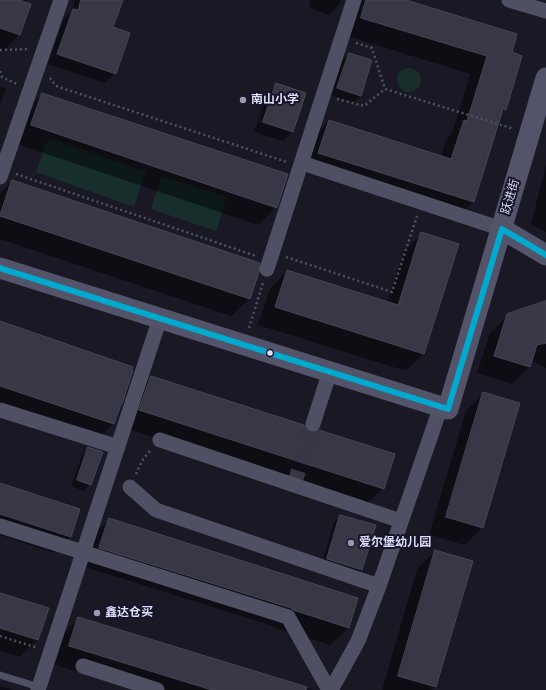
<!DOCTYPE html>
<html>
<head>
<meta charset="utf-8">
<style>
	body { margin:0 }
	canvas { display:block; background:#191824 }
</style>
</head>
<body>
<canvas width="546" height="690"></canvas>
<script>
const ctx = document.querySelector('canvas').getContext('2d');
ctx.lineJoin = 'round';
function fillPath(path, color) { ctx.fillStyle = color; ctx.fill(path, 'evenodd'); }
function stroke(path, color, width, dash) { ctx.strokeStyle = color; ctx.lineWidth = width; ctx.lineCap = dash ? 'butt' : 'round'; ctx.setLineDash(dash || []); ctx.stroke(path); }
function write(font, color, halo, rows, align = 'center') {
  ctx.font = font + ' "Titillium Web","Noto Sans SC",sans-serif'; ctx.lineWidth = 4; ctx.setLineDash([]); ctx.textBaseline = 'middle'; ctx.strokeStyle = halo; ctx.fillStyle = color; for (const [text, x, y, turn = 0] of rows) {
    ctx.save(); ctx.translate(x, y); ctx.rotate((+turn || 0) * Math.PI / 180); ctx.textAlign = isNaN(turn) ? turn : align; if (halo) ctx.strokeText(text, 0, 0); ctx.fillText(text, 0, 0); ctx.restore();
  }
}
fillPath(new Path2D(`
	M397 80a12 12 0 1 1 24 0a12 12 0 1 1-24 0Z
	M48,138l98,33 -12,36 -98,-35z
	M161,176l66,21 -11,34 -65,-22z`), '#182e2d');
fillPath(new Path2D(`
	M0,0h27l-1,3 4,1 -11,31 -17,17 -2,-1z
	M75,0h47l-10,28 3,45 -10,10 -57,-19 15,-44 9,-9z
	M307,0h34l-2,5 -10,10 -20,-7 2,-7z
	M360,0h44l106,53 -5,56 -4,5 -28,88 -18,17 -154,-48 10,-32 18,-18 112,36 5,-18 6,-6 18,-59 -126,-39z
	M349,54l22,7 -11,35 -6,6 -23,-7 11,-35z
	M276,84l16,48 -9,9 -29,-9 13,-38zM259,120l29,9v2l-30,-10z
	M0,87l6,1 -6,17z
	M42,94l234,113 -18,18 -244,-82 11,-32z
	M546,164v68l-15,-8z
	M12,181l246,91 -9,27 -18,17 -231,-77v-45z
	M421,234l2,120 -17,17 -148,-46 12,-36 17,-18 100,31 17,-51z
	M546,306v62l-15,-8 -2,7 -17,17 -35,-11 13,-40 18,-18z
	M0,322l119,84 -6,18 -16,16 -97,-33z
	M151,377l154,53 78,58 -18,18 -243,-79 11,-33z
	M484,393l-2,135 -17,17 -36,-10 37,-124z
	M88,448l2,36 -6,7 -13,-5 11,-31z
	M0,484l70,53 -16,16 -54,-18z
	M340,516l35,10 -14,44 -6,7 -34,-12 13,-43z
	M110,519l247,80 -9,29 -18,17 -54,-17 -3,-2 -191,-60 10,-30z
	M435,551v136l-4,3h-49l35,-121z
	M0,594l38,45 -18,18 -20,-6z
	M79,618l234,72h-175l-86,-26 9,-29z
	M0,686l13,4h-13z`), '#0007');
const building = new Path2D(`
	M0,0h20l11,4 -11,31 -20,-7z
	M81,0h42l-10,27 17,6 -14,41 -59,-20 16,-45 5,1z
	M366,0h40l111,34 -5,18 10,4 -16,54 -3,-1 -29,93 -156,-49 11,-33 122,39 13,-39 3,1 20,-65 -126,-38z
	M349,53l23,7 -11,36 -24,-8z
	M276,83l30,10 -13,39 -30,-10z
	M42,93l246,81 -11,34 -246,-83z
	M12,180l248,83 -1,9 -9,27 -250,-83z
	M421,232l38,12 -35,110 -149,-47 12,-37 111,35z
	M546,301v42l-9,2 -7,22 -36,-11 13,-42z
	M0,321l133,46 -1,3h1l-11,34h-1l-7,20 -114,-38z
	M151,376l153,49 2,5 5,3h4l4,-3 76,24 -11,35 -245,-79z
	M483,392l37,11 -37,125 -37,-11z
	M88,447l15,5 -12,33 -14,-5z
	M0,483l80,26 -9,28 -71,-23z
	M340,515l36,10 -14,45 -35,-11z
	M109,518l249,80 -9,30 -56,-18 -2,-2 -192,-60z
	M435,550l38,11 -37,126 -38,-11z
	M0,593l49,15 -11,32 -38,-12z
	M78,617l229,70 -1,3h-94l-143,-44z`);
fillPath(building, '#383745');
stroke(building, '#454555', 1);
stroke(new Path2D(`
	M294,485l19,-61`), '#373644', 15, [15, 8]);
stroke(new Path2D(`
	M356,43l16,5 13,41 129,40
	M0,50l30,-1
	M0,71l2,6 15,7
	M50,78l6,8 231,76
	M337,99l27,7 21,-17
	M16,174l240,82
	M286,257l106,35 25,-76
	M249,328l14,-45
	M136,474l7,-15 7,-8
	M0,636l38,12`), '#49545e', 2.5, [2, 3]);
stroke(new Path2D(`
	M0,675l39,12`), '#4f5063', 7);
stroke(new Path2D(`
	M509,0l37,11
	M302,163l200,66
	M0,177l61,-177
	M267,269l87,-269
	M0,410l118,37
	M313,424l17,-53
	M160,440l241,81
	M130,487l26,23 223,76
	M0,526l288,91 41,73
	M83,666l74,24
	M38,690l122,-372
	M331,690l27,-49 21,-55 62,-180`), '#4f5063', 15);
stroke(new Path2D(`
	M502,229l44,26
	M0,268l448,141 98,-331`), '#535469', 21);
stroke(new Path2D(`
	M0,268l448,141 54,-180 44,26`), '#00a9ce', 6);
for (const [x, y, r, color] of [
	[243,100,4,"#9a99b0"],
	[270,353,3.5,"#dfdffb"],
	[351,543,4,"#9a99b0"],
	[97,613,4,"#9a99b0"]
]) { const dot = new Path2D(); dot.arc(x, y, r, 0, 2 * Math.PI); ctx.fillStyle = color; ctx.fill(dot); stroke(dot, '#151428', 1.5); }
write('bold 12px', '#dfdffb', '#151428', [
	["南山小学",251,100],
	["爱尔堡幼儿园",359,543],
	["鑫达仓买",105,613]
], 'left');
write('12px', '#dfdffb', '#151428', [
	["跃进街",511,197,-74]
]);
</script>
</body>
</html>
